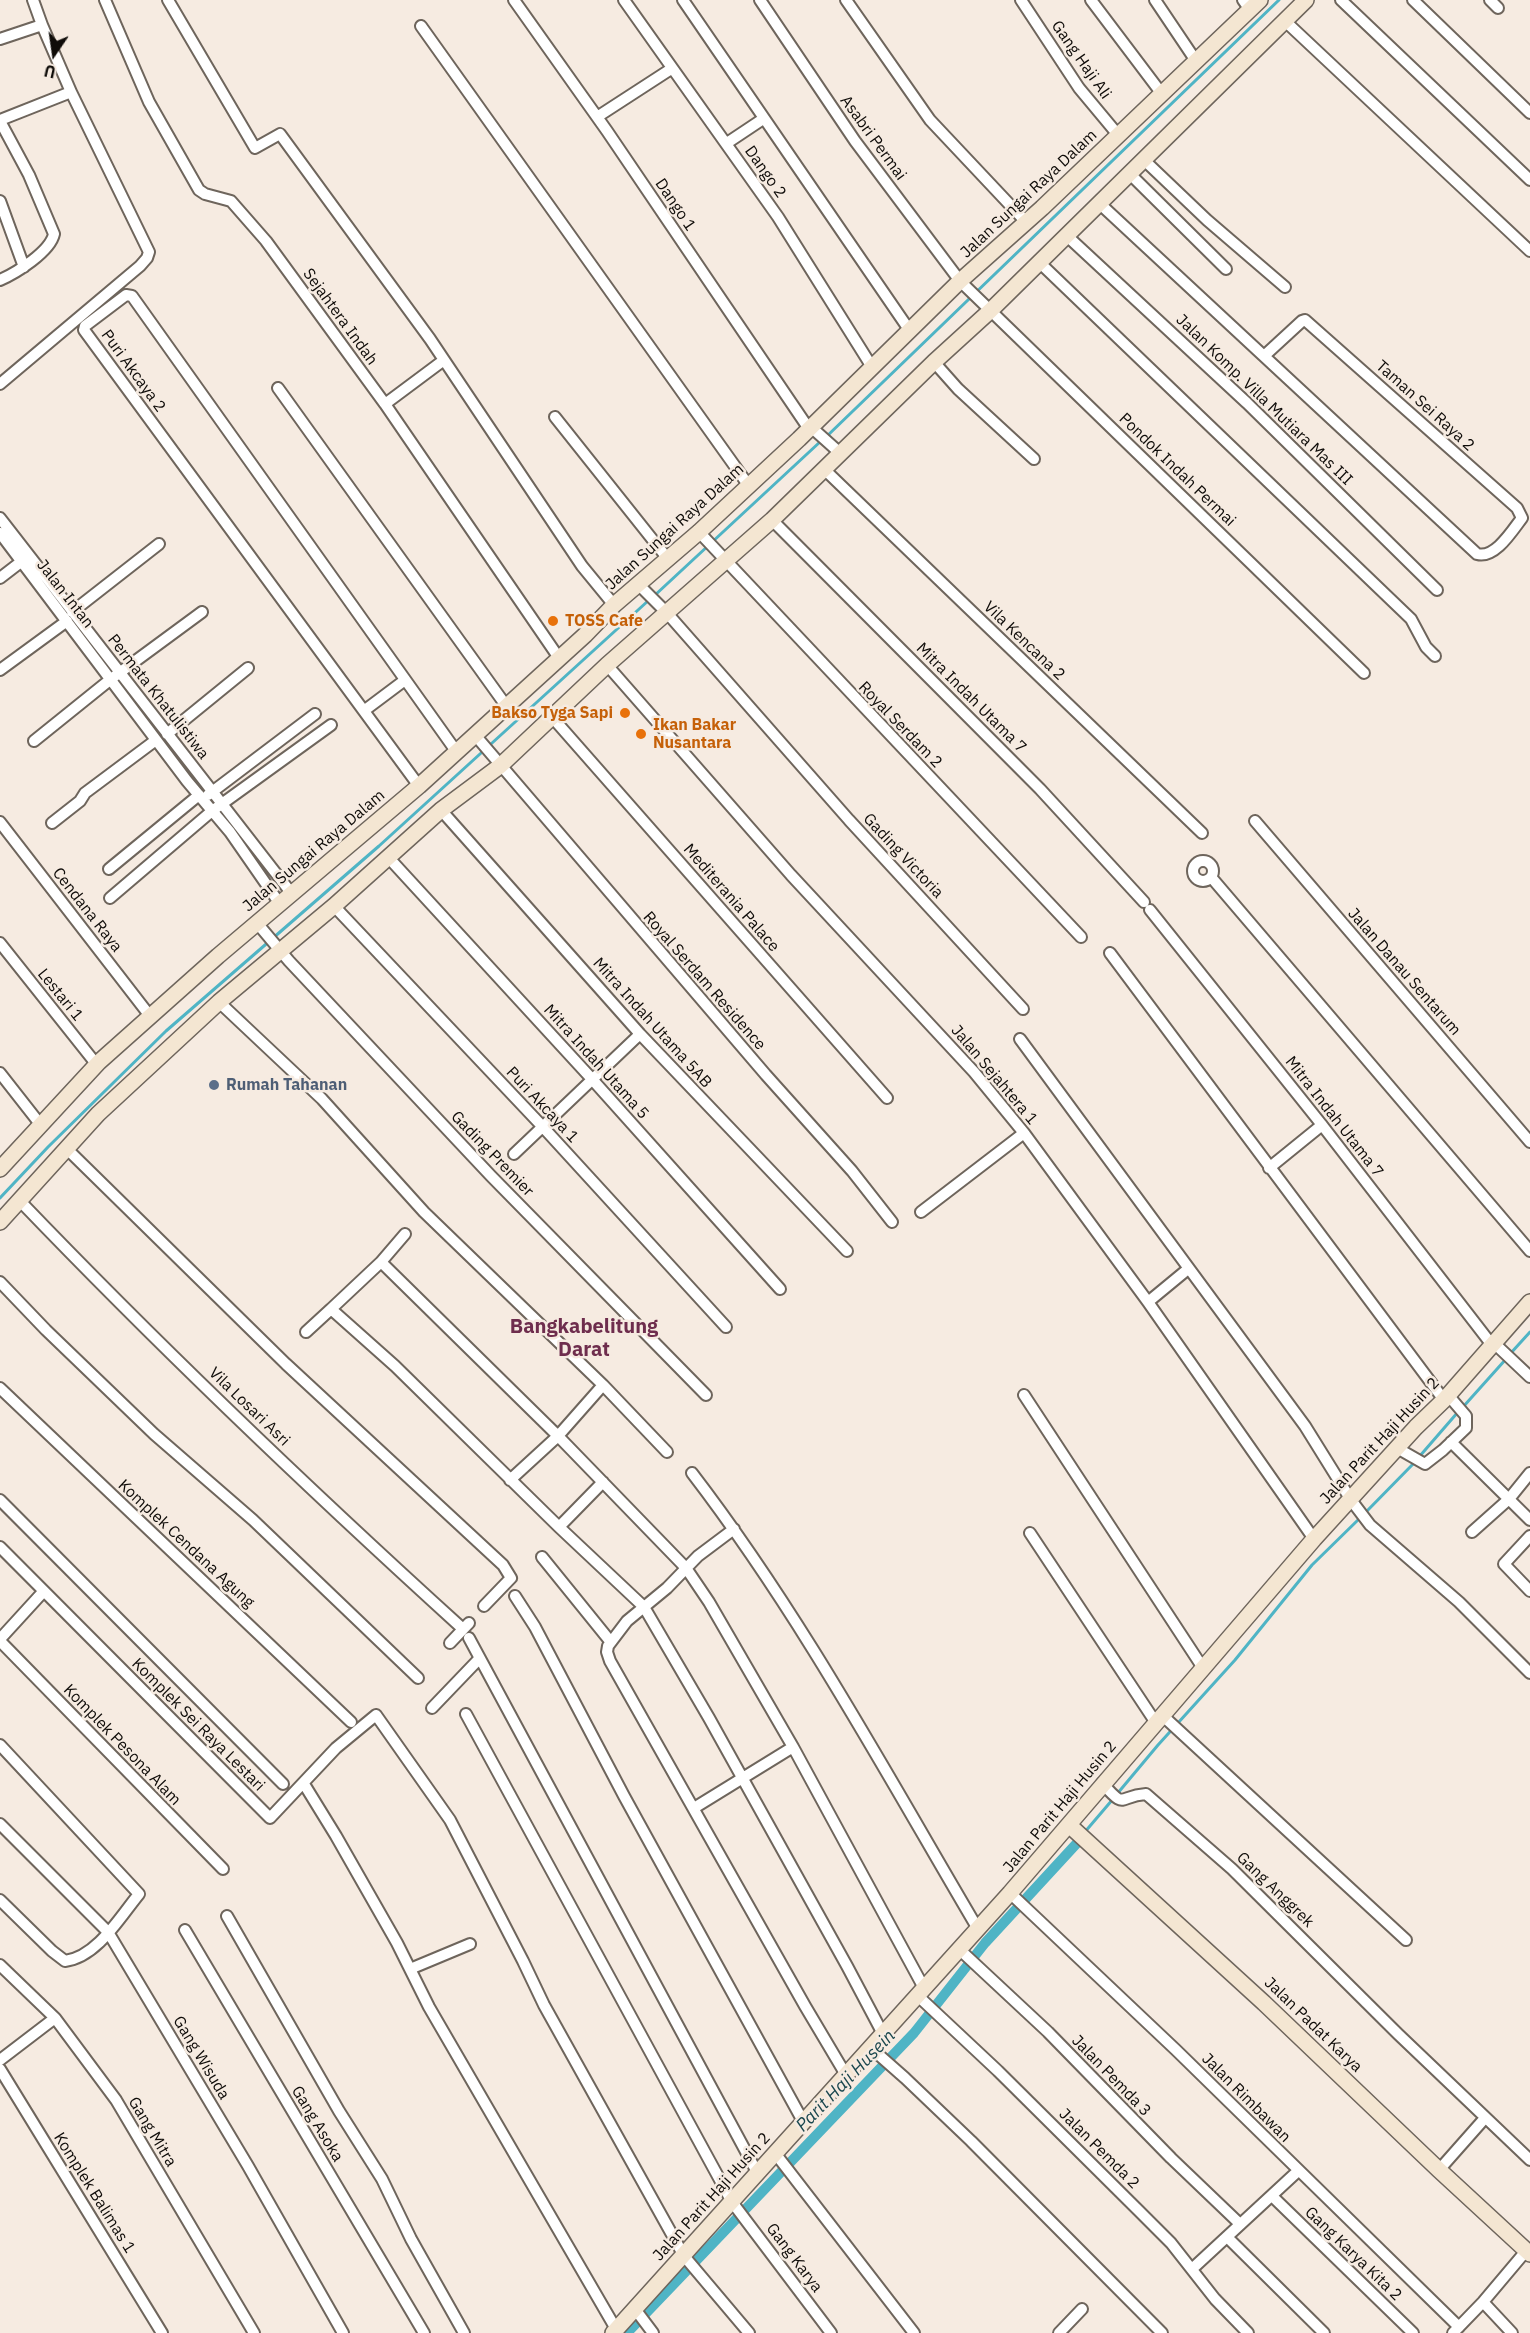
<!DOCTYPE html>
<html>
<head>
<meta charset="utf-8">
<style>
	body { margin:0 }
	#map { position:relative; width:1530px; height:2333px; overflow:hidden; background:#f6ebe1; font-family:"IBM Plex Sans",sans-serif }
	canvas { display:block }
	.north { position:absolute; left:24px; top:24px; width:60px; height:60px; -webkit-text-stroke:4px #f6ebe1; paint-order:stroke; rotate:193deg; font-size:16px; font-weight:700; line-height:24px; text-align:center; color:#0f0c09 }
	.north::after { content:''; display:block; margin:auto; width:21px; height:27px; background:#0f0c09; clip-path:polygon(50% 0,100% 100%,50% 72%,0 100%) }
</style>
</head>
<body>
<div id="map">
<canvas width="1530" height="2333"></canvas>
<div class="north">U</div>
</div>
<script>
const ctx = document.querySelector('canvas').getContext('2d');
ctx.lineJoin = 'round';
function stroke(path, color, width, dash) { ctx.strokeStyle = color; ctx.lineWidth = width; ctx.lineCap = dash ? 'butt' : 'round'; ctx.setLineDash(dash || []); ctx.stroke(path); }
function write(font, color, halo, rows, align = 'center') {
  ctx.font = font + ' "IBM Plex Sans",sans-serif'; ctx.lineWidth = 5; ctx.setLineDash([]); ctx.textBaseline = 'middle'; ctx.strokeStyle = halo; ctx.fillStyle = color; for (const [text, x, y, turn = 0] of rows) {
    ctx.save(); ctx.translate(x, y); ctx.rotate((+turn || 0) * Math.PI / 180); ctx.textAlign = isNaN(turn) ? turn : align; if (halo) ctx.strokeText(text, 0, 0); ctx.fillText(text, 0, 0); ctx.restore();
  }
}
stroke(new Path2D(`
	M826,437l453,-437
	M654,596l167,-155
	M0,1198l48,-51 118,-116 213,-185 270,-246
	M1510,1354l20,-22
	M1463,1407l43,-48
	M1419,1457l39,-45
	M1365,1513l50,-51
	M1117,1794l41,-49 77,-85 77,-95 48,-47
	M1084,1833l29,-34`), '#4fb4c5', 3);
stroke(new Path2D(`
	M627,2333l287,-300 71,-90 93,-101`), '#4fb4c5', 10);
const street = new Path2D(`
	M33,0l9,25
	M105,0l44,102 50,88 6,4 26,7 35,40 119,163 174,254
	M168,0l87,148 25,-14 150,205 152,227 32,39
	M514,0l93,131 202,298
	M624,0l154,217 94,150
	M683,0l227,331
	M760,0l95,141 105,140 404,392
	M846,0l84,120 97,103
	M1021,0l58,88 40,48
	M1091,0l71,94
	M1155,0l41,61
	M1243,0l7,10
	M1341,0l189,180
	M1413,0l117,113
	M1490,0l8,8
	M1285,21l245,230
	M421,26l328,460
	M0,39l42,-14 29,67 -71,28
	M597,117l74,-48
	M0,121l29,54 25,59c-4,18 -38,39 -54,46
	M727,143l36,-24
	M1143,159l64,61 78,67
	M1130,174l96,95
	M0,201l24,66
	M1099,203l378,351c18,5 35,-23 45,-36l-5,-10 -212,-188 -3,1 -38,35
	M1066,235l181,168 190,187
	M1039,262l372,357 15,28 9,9
	M934,362l24,27 76,70
	M0,384l140,-118 7,-8 2,-6 -78,-160
	M278,388l229,319
	M385,404l59,-44
	M555,417l113,142
	M811,427l29,26
	M825,470l377,363
	M0,518l292,376
	M772,520l268,269 104,113
	M699,532l382,405
	M0,533l187,248 43,51 50,72
	M0,578l26,-20
	M638,584l29,29 182,207 174,189
	M72,612l87,-68
	M607,665l184,210 183,197 50,61 124,169 166,237
	M0,670l67,-49
	M365,710l40,-30
	M552,717l335,381
	M167,734l81,-66
	M475,735l291,340 86,96 40,51
	M34,741l77,-62 91,-67
	M419,786l-335,-456 1,-4 41,-31 6,1 324,455
	M208,795l107,-81
	M441,810l199,224 207,217
	M1255,821l275,321
	M0,822l150,194
	M52,823l28,-22 5,-8 71,-53
	M388,857l203,221 189,211
	M1193 871a10 10 0 1 1 20 0a10 10 0 1 1-20 0Z
	M109,869l90,-74
	M1211,877l319,374
	M110,898l102,-87 119,-86
	M334,906l208,220 184,201
	M1150,910l172,215 170,220
	M257,923l32,38 202,215 215,219
	M0,943l97,122
	M1110,953l334,447
	M219,1002l103,97 102,113 179,173 64,67
	M1020,1039l285,387 46,74 19,25 89,77 71,71
	M0,1073l40,51
	M67,1149l219,215 217,201 8,13 -27,28
	M514,1154l126,-120
	M1269,1168l53,-43
	M20,1201c142,148 291,290 443,428
	M921,1212l103,-79
	M381,1262l24,-28
	M0,1282l46,48 108,104 99,86 165,158
	M1148,1302l40,-33
	M306,1332l25,-23
	M1494,1343l36,34
	M0,1388l351,334
	M1024,1395l179,273
	M1451,1442l79,78
	M1397,1448l28,16 18,-14 23,-22v-12l-18,-21
	M692,1473c109,142 195,302 286,456
	M510,1480l48,-44 45,-51
	M0,1500l283,284
	M559,1527l44,-45
	M734,1529l-36,27 -31,32 -40,33 -19,25 -1,6 3,9 195,345 41,69
	M1472,1532l37,-33 21,-26
	M1030,1533l126,190
	M1530,1536l-26,28 26,27
	M0,1547l270,271 66,-70 40,-33 74,105 73,141 21,44 140,251 65,77
	M542,1557l68,84
	M515,1596l20,31 89,169 180,327
	M469,1638l289,536
	M0,1639l43,-47
	M0,1641l223,228
	M450,1643l19,-20
	M432,1708l47,-49
	M466,1714l266,488 99,131
	M1163,1716l243,224
	M0,1745l139,149c-19,23 -42,63 -74,67l-13,-10 -52,-51
	M1102,1783c25,28 15,13 44,11l86,75 166,165 132,126
	M304,1784l32,52 61,107 32,64 187,322
	M694,1808l99,-61
	M0,1824l108,108 140,234 95,167
	M1010,1893l166,157 283,277
	M227,1916l112,195 43,68 29,60 53,94
	M185,1930l239,403
	M959,1949l89,83 123,126 69,66
	M0,1965l55,53 61,82 138,233
	M410,1969l60,-25
	M918,1996l80,75 140,139 33,33 44,56 33,34
	M883,2034l-36,-68 -138,-248 -65,-111 -85,-80 -164,-161 -64,-57 50,-47 177,174 128,132 23,34 84,145 131,241
	M871,2048l34,30 66,63 191,192
	M0,2060l55,-42
	M0,2069l162,264
	M775,2153l139,180
	M1439,2170l46,-52
	M1272,2196l141,137
	M1227,2237l97,96
	M1192,2269l106,-98
	M1483,2302l29,31
	M635,2309l18,24
	M1059,2333l23,-24
	M1453,2333l30,-31 43,-51`);
const secondary = new Path2D(`
	M0,1169l99,-107 119,-106 201,-170 166,-151 29,-30 85,-73 100,-93 161,-158 82,-73 218,-208
	M0,1222l98,-108 121,-112 115,-96 107,-96 59,-44 107,-101 165,-145 162,-158 56,-51 316,-311
	M1069,1825l195,178 175,167 91,84
	M613,2333l397,-440 304,-354 102,-112 28,-27 86,-98`);
stroke(street, '#6e655c', 14);
stroke(secondary, '#6e655c', 18);
stroke(street, '#fff', 10);
stroke(secondary, '#f4e6d2', 15);
for (const [x, y, r, color] of [
	[553,621,6,"#e8710a"],
	[625,713,6,"#e8710a"],
	[641,734,6,"#e8710a"],
	[214,1085,6,"#5c6f8a"]
]) { const dot = new Path2D(); dot.arc(x, y, r, 0, 2 * Math.PI); ctx.fillStyle = color; ctx.fill(dot); stroke(dot, '#f6ebe1', 2); }
write('16px', '#0f0c09', '#f6ebe1', [
	["Gang Haji Ali",1081,60,55],
	["Asabri Permai",873,138,54],
	["Dango 2",765,172,55],
	["Jalan Sungai Raya Dalam",1029,194,-43],
	["Dango 1",675,205,56],
	["Sejahtera Indah",340,317,54],
	["Puri Akcaya 2",133,371,54],
	["Jalan Komp. Villa Mutiara Mas III",1264,400,44],
	["Taman Sei Raya 2",1425,406,42],
	["Pondok Indah Permai",1177,470,44],
	["Jalan Sungai Raya Dalam",675,527,-42],
	["Jalan Intan",65,594,52],
	["Vila Kencana 2",1024,641,44],
	["Permata Khatulistiwa",158,697,52],
	["Mitra Indah Utama 7",971,698,45],
	["Royal Serdam 2",900,725,46],
	["Jalan Sungai Raya Dalam",314,851,-40],
	["Gading Victoria",903,856,47],
	["Mediterania Palace",731,898,49],
	["Cendana Raya",87,910,52],
	["Jalan Danau Sentarum",1404,972,49],
	["Royal Serdam Residence",704,981,49],
	["Lestari 1",60,995,51],
	["Mitra Indah Utama 5AB",652,1023,48],
	["Mitra Indah Utama 5",596,1062,48],
	["Jalan Sejahtera 1",994,1075,50],
	["Puri Akcaya 1",542,1105,47],
	["Mitra Indah Utama 7",1334,1117,52],
	["Gading Premier",492,1154,46],
	["Vila Losari Asri",249,1407,44],
	["Jalan Parit Haji Husin 2",1380,1441,-47],
	["Komplek Cendana Agung",186,1544,43],
	["Komplek Sei Raya Lestari",198,1725,45],
	["Komplek Pesona Alam",122,1745,46],
	["Jalan Parit Haji Husin 2",1060,1807,-50],
	["Gang Anggrek",1275,1890,44],
	["Jalan Padat Karya",1313,2025,44],
	["Gang Wisuda",201,2058,59],
	["Jalan Pemda 3",1111,2076,46],
	["Jalan Rimbawan",1246,2098,45],
	["Gang Asoka",317,2124,59],
	["Gang Mitra",152,2132,59],
	["Jalan Pemda 2",1099,2149,45],
	["Komplek Balimas 1",94,2193,58],
	["Jalan Parit Haji Husin 2",712,2197,-48],
	["Gang Karya Kita 2",1353,2254,44],
	["Gang Karya",794,2258,53]
]);
write('bold 16px', '#c56008', '#f6ebe1', [
	["TOSS Cafe",565,621],
	["Bakso Tyga Sapi",613,713,"right"],
	["Ikan Bakar",653,725],
	["Nusantara",653,743]
], 'left');
write('bold 16px', '#4e5e75', '#f6ebe1', [
	["Rumah Tahanan",226,1085]
], 'left');
write('italic 18px', '#1a474e', '#f6ebe1', [
	["Parit Haji Husein",846,2081,-46]
]);
write('bold 20px', '#6e2d4d', '#f6ebe1', [
	["Bangkabelitung",584,1327],
	["Darat",584,1350]
]);
</script>
</body>
</html>
